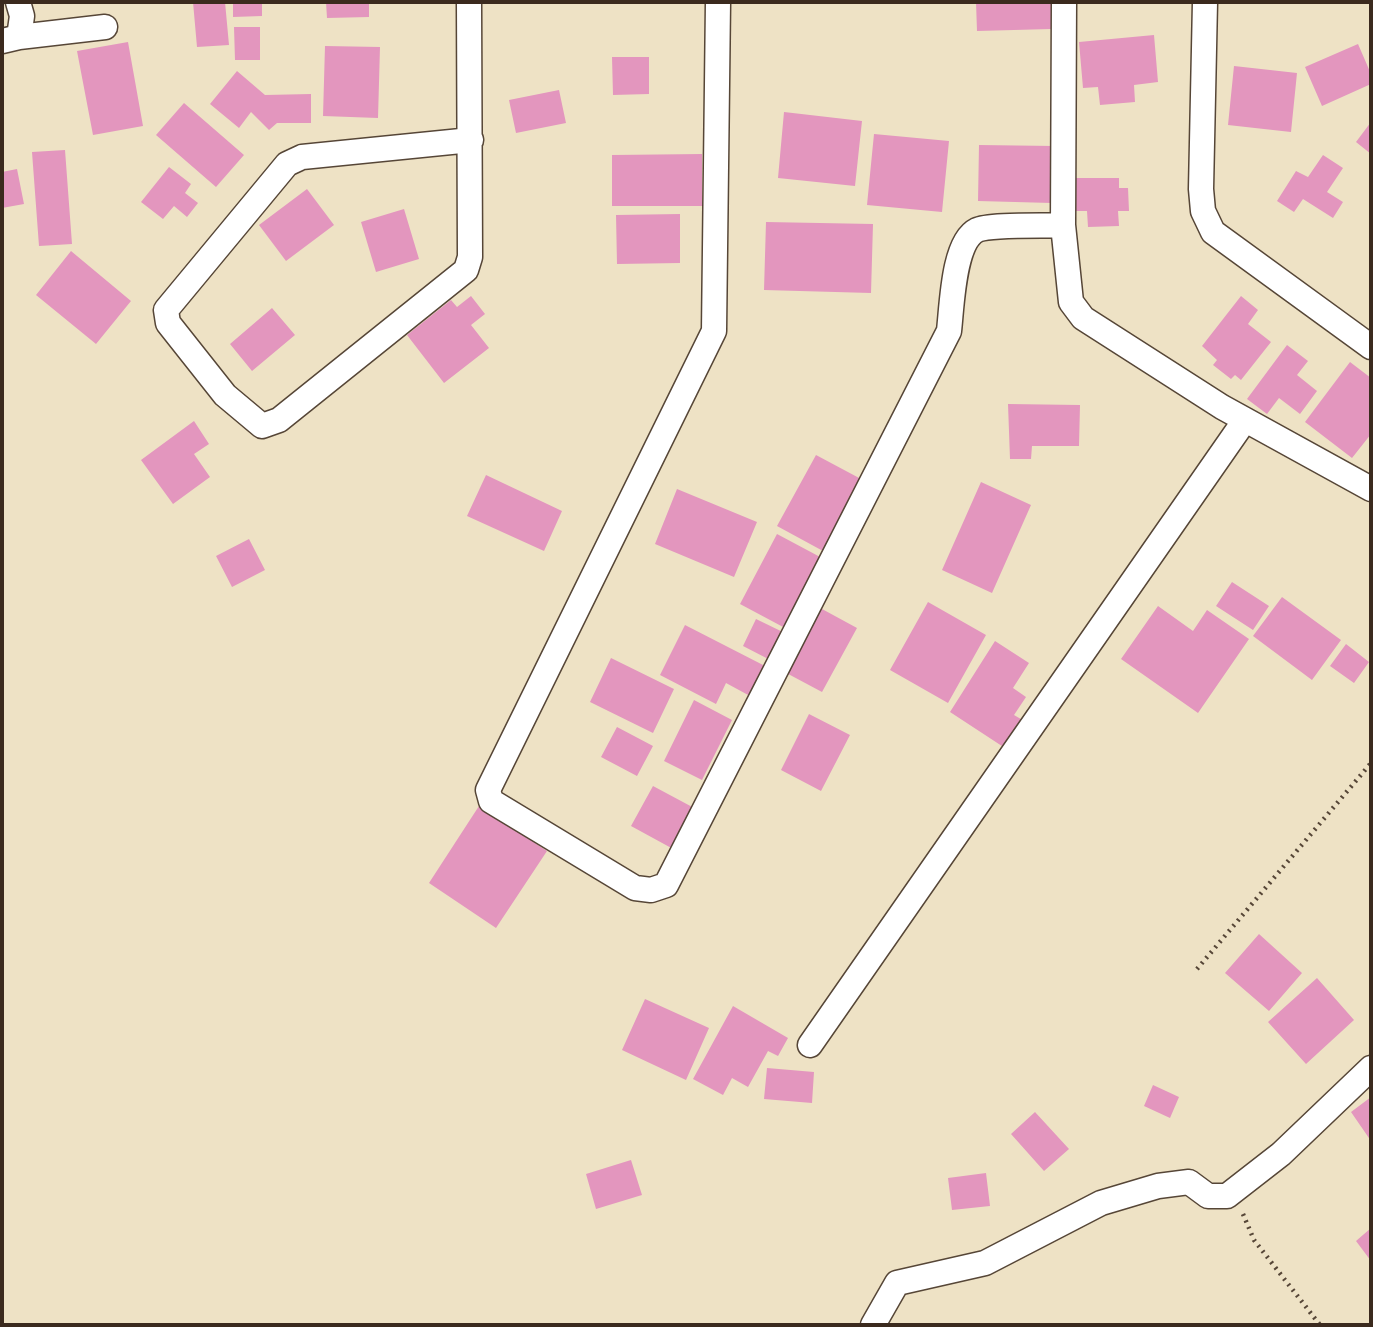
<!DOCTYPE html>
<html>
<head>
<meta charset="utf-8">
<style>
	body { margin:0 }
	#map { position:relative; width:1373px; height:1327px; overflow:hidden; background:#eee2c5; font-family:"Shantell Sans",sans-serif }
	canvas { display:block }
	.frame { position:absolute; inset:0; border:4px solid #3b2a1e; pointer-events:none }
</style>
</head>
<body>
<div id="map">
<canvas width="1373" height="1327"></canvas>
<div class="frame"></div>
</div>
<script>
const ctx = document.querySelector('canvas').getContext('2d');
ctx.lineJoin = 'round';
function fillPath(path, color) { ctx.fillStyle = color; ctx.fill(path, 'evenodd'); }
function stroke(path, color, width, dash) { ctx.strokeStyle = color; ctx.lineWidth = width; ctx.lineCap = dash ? 'butt' : 'round'; ctx.setLineDash(dash || []); ctx.stroke(path); }
fillPath(new Path2D(`
	M193,2h32l4,43 -32,2z
	M233,2h29v14l-29,1z
	M326,2h43v15l-42,1z
	M976,2h75v27l-74,2z
	M234,27h26v33h-25z
	M1154,35l4,47 -24,3 1,17 -35,3 -2,-18 -15,1 -4,-46z
	M128,42l15,84 -50,9 -16,-84z
	M1358,44l13,30v10l-49,22 -17,-39z
	M325,46l55,1 -2,71 -55,-2z
	M612,57h37v37l-36,1z
	M1234,66l63,7 -6,59 -63,-7z
	M237,71l28,24 46,-1v29h-34l-8,7 -18,-18 -12,16 -29,-24z
	M559,90l7,33 -50,10 -7,-33z
	M184,103l60,52 -28,32 -60,-52z
	M784,112l78,9 -7,65 -77,-8z
	M1371,122v32l-15,-12z
	M874,134l75,7 -7,71 -75,-7z
	M979,145l75,1 -2,57 -74,-2z
	M65,150l7,94 -33,2 -7,-94z
	M702,154v52h-90v-51z
	M1323,155l20,13 -16,24 16,10 -10,16 -30,-19 -9,13 -17,-11 19,-30 12,6z
	M169,167l22,17 -6,9 13,10 -11,14 -13,-11 -11,13 -22,-17z
	M17,169l7,35 -22,4v-36z
	M1069,178h50v10h9l1,23h-11l1,15 -31,1 -1,-16h-17z
	M307,189l27,36 -48,36 -27,-36z
	M404,209l15,50 -43,13 -15,-50z
	M680,214v49l-63,1 -1,-49z
	M766,222l107,2 -2,69 -107,-3z
	M71,251l60,50 -35,43 -60,-49z
	M471,296l14,18 -14,11 18,23 -45,35 -37,-48 44,-35 6,7z
	M1241,296l17,14 -10,14 23,18 -30,38 -6,-5 -4,4 -18,-14 4,-5 -15,-14z
	M272,308l23,27 -43,36 -22,-27z
	M1287,345l21,16 -11,14 20,16 -17,23 -21,-16 -12,16 -20,-15z
	M1350,362l21,16v56l-19,24 -47,-36z
	M1008,404l72,1 -1,41h-47l-1,13h-21z
	M194,421l15,23 -15,10 16,23 -37,27 -32,-44z
	M816,455l45,24 -38,72 -46,-25z
	M486,475l76,36 -18,40 -77,-35z
	M981,482l50,23 -39,88 -50,-23z
	M677,489l80,33 -23,55 -79,-33z
	M777,534l45,24 -37,70 -45,-24z
	M249,539l16,31 -33,17 -16,-31z
	M1232,582l37,24 -16,24 -37,-24z
	M1282,597l59,43 -29,40 -59,-44z
	M928,602l58,33 -38,68 -58,-33z
	M811,603l46,25 -35,64 -45,-24z
	M1158,606l35,25 14,-21 42,29 -51,74 -77,-54z
	M756,619l33,16 -13,28 -33,-17z
	M685,625l80,41 -15,30 -24,-13 -10,21 -56,-29z
	M995,641l34,22 -16,25 13,9 -12,18 12,7 -18,28 -58,-38z
	M1346,644l23,18 -15,21 -24,-17z
	M611,658l63,31 -21,44 -63,-31z
	M694,700l38,20 -30,60 -38,-19z
	M809,714l41,21 -29,56 -40,-21z
	M617,727l36,19 -16,30 -36,-19z
	M653,786l43,23 -21,41 -44,-24z
	M479,806l68,45 -51,77 -67,-45z
	M1259,934l43,39 -33,38 -44,-38z
	M1317,978l37,42 -48,44 -38,-42z
	M645,999l64,29 -23,52 -64,-30z
	M733,1006l55,32 -10,18 -10,-5 -20,36 -16,-9 -9,17 -30,-16z
	M767,1068l47,4 -2,31 -48,-4z
	M1153,1085l26,12 -9,21 -26,-12z
	M1371,1097v44l-20,-29z
	M1035,1112l34,37 -25,22 -33,-37z
	M631,1160l11,35 -46,14 -10,-35z
	M986,1173l4,33 -38,4 -4,-32z
	M1371,1228v33l-15,-20z`), '#e396be');
const street = new Path2D(`
	M469,2l1,255 -4,13 -187,150 -17,6 -37,-31 -57,-72 -2,-13 121,-146 15,-7 169,-17
	M718,2l-4,329 -226,459 3,11 144,87 16,2 15,-5 283,-554c3,-25 4,-89 28,-101 12,-6 69,-4 86,-5
	M1064,2l-1,223 8,77 12,16 139,89 149,82
	M1205,2l-4,187 2,22 10,21 158,115
	M19,37l86,-10
	M2,41l17,-4 3,-21 -4,-14
	M810,1045l435,-625
	M873,1325l24,-42 88,-20 116,-60 57,-17 31,-4 19,14h19l54,-42 90,-86`);
stroke(street, '#564637', 27);
stroke(new Path2D(`
	M1197,969l174,-206
	M1243,1214l11,26 66,85`), '#564637', 4.5, [2, 5]);
stroke(street, '#fff', 24);
</script>
</body>
</html>
